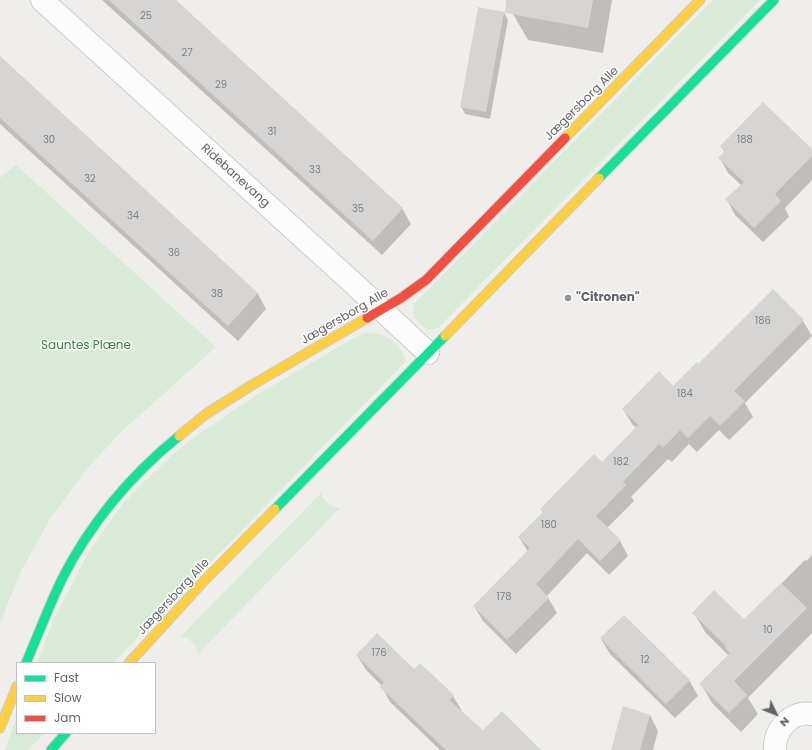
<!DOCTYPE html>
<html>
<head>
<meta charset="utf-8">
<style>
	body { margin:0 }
	#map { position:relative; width:812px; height:750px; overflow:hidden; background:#efeeea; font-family:Poppins,sans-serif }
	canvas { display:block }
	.legend { position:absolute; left:16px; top:662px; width:140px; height:72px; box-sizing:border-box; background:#fff; border:1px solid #bfc1c3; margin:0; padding:5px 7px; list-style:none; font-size:12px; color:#5f6368 }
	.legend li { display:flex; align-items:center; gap:8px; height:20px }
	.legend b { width:20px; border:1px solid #bfc1c3 }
	.north { position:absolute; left:756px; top:694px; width:40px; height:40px; -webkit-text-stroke:3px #fff; paint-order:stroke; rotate:133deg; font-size:11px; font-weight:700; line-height:16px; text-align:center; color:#5f6368 }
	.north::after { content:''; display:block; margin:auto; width:14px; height:18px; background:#5f6368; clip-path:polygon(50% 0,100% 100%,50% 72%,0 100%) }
</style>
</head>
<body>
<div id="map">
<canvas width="812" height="750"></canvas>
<ul class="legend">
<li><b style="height:5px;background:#16e098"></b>Fast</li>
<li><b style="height:5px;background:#ffcf43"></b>Slow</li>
<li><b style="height:5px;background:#f24e42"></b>Jam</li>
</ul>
<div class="north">N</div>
</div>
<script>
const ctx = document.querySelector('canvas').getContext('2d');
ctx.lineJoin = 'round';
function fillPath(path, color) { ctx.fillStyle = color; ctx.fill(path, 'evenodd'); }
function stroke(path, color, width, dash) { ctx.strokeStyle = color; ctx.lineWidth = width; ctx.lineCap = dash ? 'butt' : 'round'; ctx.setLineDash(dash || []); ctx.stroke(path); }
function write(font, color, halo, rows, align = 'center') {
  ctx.font = font + ' Poppins,sans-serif'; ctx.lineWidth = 3; ctx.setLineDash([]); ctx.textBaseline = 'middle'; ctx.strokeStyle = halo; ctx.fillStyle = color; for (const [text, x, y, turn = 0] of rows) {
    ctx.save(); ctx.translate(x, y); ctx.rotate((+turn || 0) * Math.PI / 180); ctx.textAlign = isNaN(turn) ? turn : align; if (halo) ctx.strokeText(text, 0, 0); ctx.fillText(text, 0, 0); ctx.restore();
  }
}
fillPath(new Path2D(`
	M713,0h47l-322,328c-3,0 -7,2 -10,1 -6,-1 -12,-9 -14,-14 -1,-4 0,-7 0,-11z
	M16,165l200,182 -95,85 -36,39 -35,48 -29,52 -21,52v-445z
	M365,333c4,1 9,0 13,1 13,2 25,15 28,27l-293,302h-76l17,-44 35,-68 33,-46 23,-24 25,-24 23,-19 25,-17 37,-25 95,-56z
	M321,493c4,9 9,14 19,15l-142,146 -2,-7 -8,-9 -8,-1z
	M17,717v16h28l-17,17h-23z`), '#d8ebd6');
fillPath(new Path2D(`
	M102,0h73l227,208 9,16 -29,31z
	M516,0h96l-9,53 -75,-13 -15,-26z
	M504,12l4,8 -18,99 -25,-5 -4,-8z
	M0,58l258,236 8,15 -28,32 -238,-217z
	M721,146l91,5v29l-27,28 4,9 -26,25 -28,-27 -8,-15 14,-15 -13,-12 -8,-15 5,-5z
	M773,291l30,30 9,15 -67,67 8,14 -24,23 -10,-10 -22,22 -8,-8 -17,18 -4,-3 -37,38 3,4 -27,27 13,13 8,15 -19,19 -22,-22 -40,43 10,17 -41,41 -33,-33 -9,-15 54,-54 -9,-15 24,-24 -2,-4 61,-46 34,-35 -4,-4 -9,-15 50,-22 25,-22z
	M812,555v78l-64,65 10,16 -17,18 -29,-29 -11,-19 28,-28 -24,-24 -11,-19 50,8 61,-61 1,1z
	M601,639l88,41 9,16 -23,22 -65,-64z
	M357,655l57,16 39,25 9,15 -1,1 22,20 52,18h-95l-50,-48 -8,-15v-1l-16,-16z
	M650,715l8,16 -5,19h-41z`), '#0003');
fillPath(new Path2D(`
	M109,0h67l227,208 -30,33z
	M506,0h87l-5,28 -83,-15z
	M478,7l26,5 -18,100 -26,-5z
	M0,56l258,237 -30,33 -228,-208z
	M763,102l49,47v7l-37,38 6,7 -27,27 -29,-29 19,-17 -26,-24 7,-7 -5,-5z
	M773,289l31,31 -70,71 11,10 -25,25 -10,-10 -22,22 -8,-8 -17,18 -4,-4 -36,38 3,3 -30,31 25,24 -21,21 -22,-22 -42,45 13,14 -42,42 -34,-34 57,-58 -12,-11 25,-25 -3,-3 54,-55 8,8 36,-37 -16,-16 37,-38 14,15 24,-24 1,2z
	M781,583l26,25 -73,73 13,14 -18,18 -30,-29 31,-31 -5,-5 1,-2 -34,-33 22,-23 30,29z
	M624,615l66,65 -24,24 -66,-66z
	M377,633l37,36 6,-6 34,32 -5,5 34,30 19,-19 39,39h-95l-66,-63 4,-5 -28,-27z
	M623,706l27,9 -10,35h-29z`), '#d6d5d3');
const street = new Path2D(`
	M42,0l311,283 75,70
	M775,750c-1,-20 16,-40 37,-36`);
const fast = new Path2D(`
	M599,178l175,-178
	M275,509l170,-173
	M26,663c12,-28 23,-57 36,-84 28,-55 69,-104 117,-143
	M51,750l15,-17`);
const slow = new Path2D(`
	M565,138l135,-138
	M445,336l154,-158
	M179,436l27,-22 46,-29 115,-67
	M129,663l76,-83 70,-71
	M0,728l17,-42`);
const jam = new Path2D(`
	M367,318l34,-20 25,-18 139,-142`);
stroke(street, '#cbcccc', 24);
stroke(fast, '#cacacb', 11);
stroke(slow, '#cacacb', 11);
stroke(jam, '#cacacb', 11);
stroke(street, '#fdfcfc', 22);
stroke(fast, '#16e098', 9);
stroke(slow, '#ffcf43', 9);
stroke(jam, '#f24e42', 9);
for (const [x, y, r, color] of [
	[568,298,4,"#919496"]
]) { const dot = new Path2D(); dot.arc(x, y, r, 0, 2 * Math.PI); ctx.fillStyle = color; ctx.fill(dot); stroke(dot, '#fff', 1.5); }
write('10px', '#7e8184', null, [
	["25",146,16],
	["27",187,53],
	["29",221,85],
	["31",272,132],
	["30",49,140],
	["188",745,140],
	["33",315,170],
	["32",90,179],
	["35",358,209],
	["34",133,216],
	["36",174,253],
	["38",217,294],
	["186",763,321],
	["184",685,394],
	["182",621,462],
	["180",549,525],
	["178",504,597],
	["10",768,630],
	["176",379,653],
	["12",645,660]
]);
write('12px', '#5f6368', '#fff', [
	["Jægersborg Alle",582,104,-45],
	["Ridebanevang",235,176,42],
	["Jægersborg Alle",345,317,-30],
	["Jægersborg Alle",174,597,-47]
]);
write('bold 12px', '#5f6368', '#fff', [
	["\"Citronen\"",576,298]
], 'left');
write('12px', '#348238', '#fff', [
	["Sauntes Plæne",86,346]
]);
</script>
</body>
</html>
